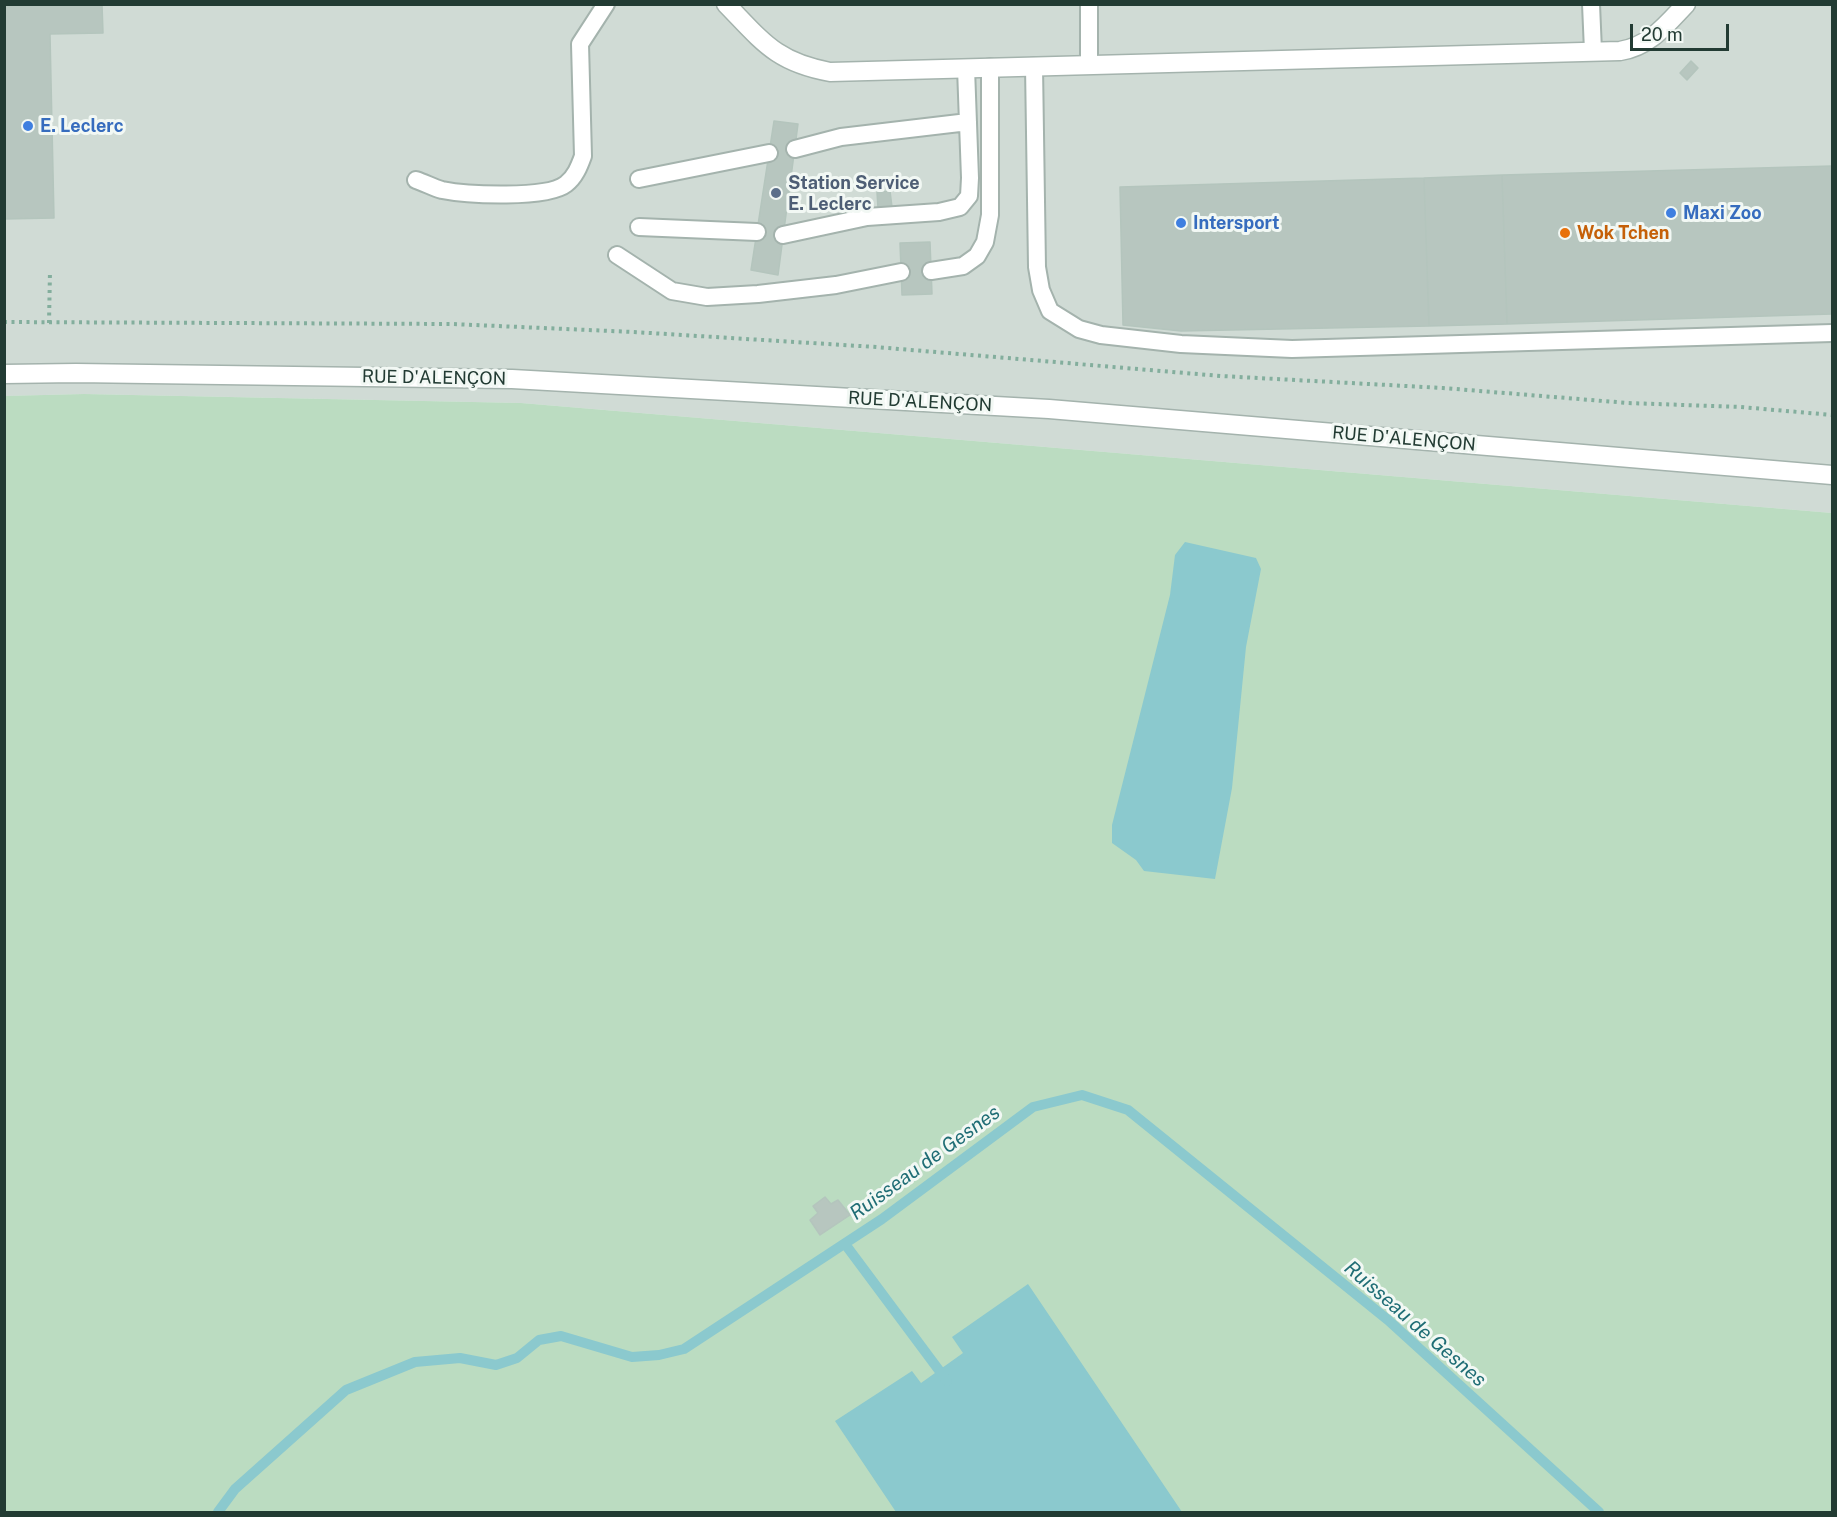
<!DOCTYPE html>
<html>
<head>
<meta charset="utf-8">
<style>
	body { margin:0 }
	#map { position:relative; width:1837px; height:1517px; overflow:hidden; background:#e1ebe6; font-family:"Public Sans",sans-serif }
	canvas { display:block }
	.frame { position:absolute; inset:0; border:6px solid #223b33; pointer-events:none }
	.scale { position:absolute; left:1630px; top:24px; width:99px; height:27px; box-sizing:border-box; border:3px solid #223b33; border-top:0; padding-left:8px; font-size:18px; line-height:21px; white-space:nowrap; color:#223b33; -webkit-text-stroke:4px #f2f8f4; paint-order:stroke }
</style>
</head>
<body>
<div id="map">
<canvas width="1837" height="1517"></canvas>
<div class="frame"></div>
<div class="scale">20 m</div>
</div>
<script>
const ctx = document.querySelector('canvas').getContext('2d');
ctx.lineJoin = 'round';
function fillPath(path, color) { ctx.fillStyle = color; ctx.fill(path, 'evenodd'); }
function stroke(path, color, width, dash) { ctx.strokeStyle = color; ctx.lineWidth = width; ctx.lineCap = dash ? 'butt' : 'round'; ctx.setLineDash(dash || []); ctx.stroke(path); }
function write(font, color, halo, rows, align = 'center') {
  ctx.font = font + ' "Public Sans",sans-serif'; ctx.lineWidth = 6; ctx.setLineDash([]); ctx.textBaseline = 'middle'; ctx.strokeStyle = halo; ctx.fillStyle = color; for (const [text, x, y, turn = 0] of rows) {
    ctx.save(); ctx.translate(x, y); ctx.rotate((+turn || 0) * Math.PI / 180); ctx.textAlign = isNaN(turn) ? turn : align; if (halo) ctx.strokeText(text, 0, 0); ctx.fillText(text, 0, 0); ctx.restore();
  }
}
fillPath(new Path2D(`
	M4,5h1828v508l-1311,-110 -437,-9 -79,2z`), '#d0dbd5');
fillPath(new Path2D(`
	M84,394l437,9 1311,110v999h-1827l-1,-1116z`), '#bbdcc1');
fillPath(new Path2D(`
	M1185,542l71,16 5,11 -15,78 -14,141 -17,91 -71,-8 -8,-11 -24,-17v-18l58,-230 5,-40z
	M1028,1284l154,228h-286l-61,-91 77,-50 9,12 42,-30 -11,-16z`), '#8bc9ce');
stroke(new Path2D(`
	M845,1244l102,137
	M218,1512l17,-23 111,-99 69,-28 45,-4 36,7 21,-7 22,-18 22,-4 71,21 27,-2 25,-6 198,-130 151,-112 49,-12 46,15 260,210 211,192`), '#8bc9ce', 10);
const building = new Path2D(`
	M4,4h98l1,29 -53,1 4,184 -50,1z
	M1691,61l7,7 -11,12 -7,-7z
	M774,121l24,3 -20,151 -27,-5z
	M1832,166v148l-325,10 -5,-149z
	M1502,175l5,149 -78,2 -5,-148z
	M1424,178l5,148 -248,5 -58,-6 -3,-138z
	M890,191l2,16 -14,1 -1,-16z
	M930,242l2,52 -30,1 -2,-52z
	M825,1197l6,7 7,-4 12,15 -30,20 -10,-15 8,-7 -5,-7z`);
fillPath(building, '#b7c6bf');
stroke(building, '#b4c5bd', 1.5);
const lane = new Path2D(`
	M1089,4v61
	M1591,4l2,47
	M1034,66l3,201 4,23 9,21 29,18 22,6 80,9 111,5 540,-16
	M795,149l46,-12 127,-15
	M639,179l130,-26
	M416,180c9,3 18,8 26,10 25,5 105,9 124,-6 9,-7 13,-17 17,-28l-3,-112 26,-40
	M639,227l118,5
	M783,235l84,-18 72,-5 21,-5 9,-11 1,-18 -4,-110
	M617,255l55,36 35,6 51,-3 78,-9 65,-13
	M931,271l32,-5 14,-10 8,-14 5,-27v-148`);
const street = new Path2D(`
	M726,4c37,38 50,58 104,68l790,-21c30,-5 46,-26 66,-47
	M4,374l72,-1 436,6 537,30 783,66`);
stroke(lane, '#a4b3ad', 20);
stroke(street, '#a4b3ad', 21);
stroke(new Path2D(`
	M4,322l448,2 182,8 242,15 345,29 222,12 185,15 113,4 91,8
	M49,323l1,-52`), '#83ae9d', 4, [3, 4.5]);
stroke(lane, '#fff', 16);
stroke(street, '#fff', 18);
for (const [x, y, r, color] of [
	[28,126,6,"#3f7fe0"],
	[776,193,6,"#5c6f8a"],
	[1671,213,6,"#3f7fe0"],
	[1181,223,6,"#3f7fe0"],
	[1565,233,6,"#e8710a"]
]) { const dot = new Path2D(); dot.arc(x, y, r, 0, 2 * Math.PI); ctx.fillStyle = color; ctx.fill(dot); stroke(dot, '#f2f8f4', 2); }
write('bold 18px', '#366cbe', '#f2f8f4', [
	["E. Leclerc",40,126],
	["Maxi Zoo",1683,213],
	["Intersport",1193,223]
], 'left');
write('bold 18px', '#4e5e75', '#f2f8f4', [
	["Station Service",788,183],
	["E. Leclerc",788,204]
], 'left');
write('bold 18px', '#c56008', '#f2f8f4', [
	["Wok Tchen",1577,233]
], 'left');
write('18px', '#223b33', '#f2f8f4', [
	["RUE D'ALENÇON",434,378,1],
	["RUE D'ALENÇON",920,402,3],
	["RUE D'ALENÇON",1404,439,5]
]);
write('italic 20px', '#1f6d75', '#f2f8f4', [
	["Ruisseau de Gesnes",925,1163,-36],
	["Ruisseau de Gesnes",1415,1324,41]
]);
</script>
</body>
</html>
